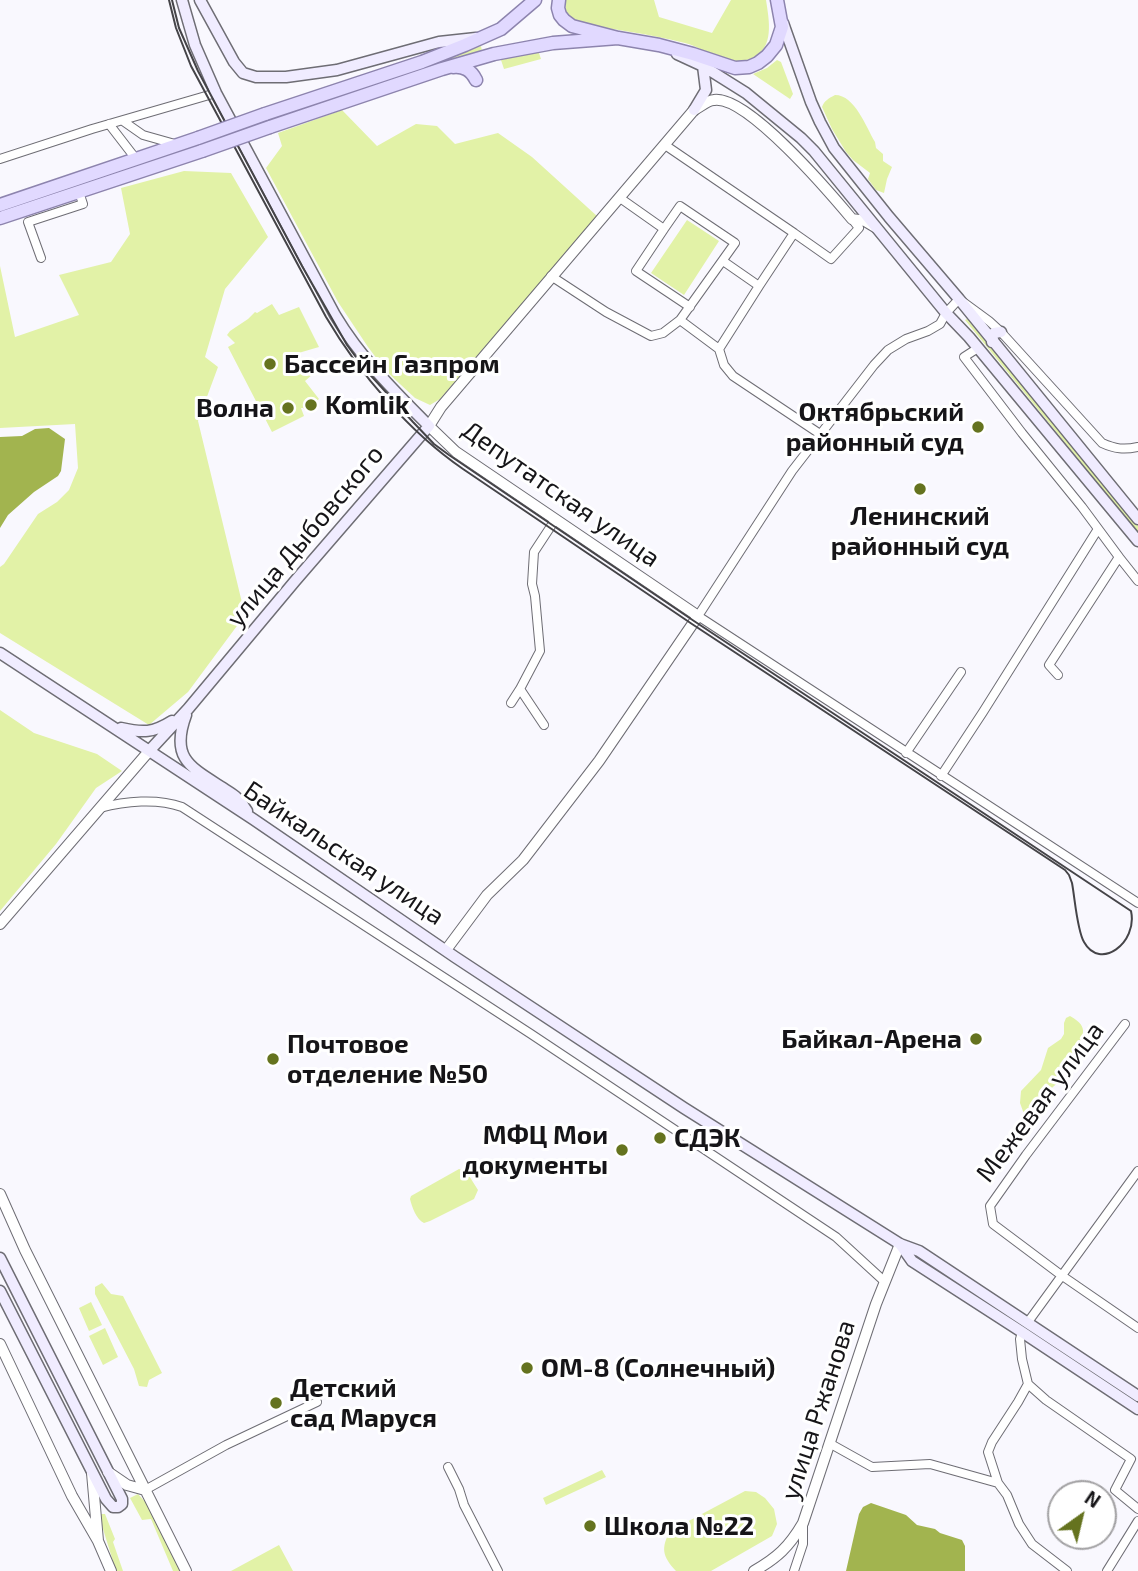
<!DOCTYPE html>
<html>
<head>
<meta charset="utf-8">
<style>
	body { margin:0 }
	#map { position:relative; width:1138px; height:1571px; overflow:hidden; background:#f9f8fe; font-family:"Exo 2",sans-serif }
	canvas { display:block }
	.north { position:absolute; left:1047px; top:1480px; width:70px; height:70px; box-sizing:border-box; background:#fff; border:2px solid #a2a1a3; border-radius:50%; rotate:34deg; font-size:19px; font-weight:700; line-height:28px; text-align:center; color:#161518 }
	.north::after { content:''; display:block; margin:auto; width:24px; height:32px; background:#65731f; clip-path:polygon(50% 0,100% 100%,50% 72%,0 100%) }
</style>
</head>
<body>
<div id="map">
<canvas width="1138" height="1571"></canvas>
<div class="north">N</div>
</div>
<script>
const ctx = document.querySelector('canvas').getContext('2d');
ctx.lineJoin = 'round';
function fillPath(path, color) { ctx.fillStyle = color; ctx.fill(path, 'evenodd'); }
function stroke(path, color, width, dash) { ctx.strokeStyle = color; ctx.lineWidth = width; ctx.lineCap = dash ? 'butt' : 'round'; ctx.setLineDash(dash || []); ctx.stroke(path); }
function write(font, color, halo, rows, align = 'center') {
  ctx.font = font + ' "Exo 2",sans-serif'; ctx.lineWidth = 6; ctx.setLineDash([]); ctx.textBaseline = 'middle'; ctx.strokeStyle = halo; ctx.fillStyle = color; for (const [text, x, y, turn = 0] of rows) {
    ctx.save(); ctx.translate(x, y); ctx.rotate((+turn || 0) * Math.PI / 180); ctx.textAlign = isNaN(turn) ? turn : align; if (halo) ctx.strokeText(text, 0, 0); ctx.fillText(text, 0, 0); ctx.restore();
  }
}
fillPath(new Path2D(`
	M566,0h88l5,17 53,16 19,-33h35c3,20 9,48 -14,58 -11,5 -21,4 -32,0 -12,-4 -23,-12 -35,-15 -36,-9 -72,-14 -108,-19l-6,-4 -6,-9z
	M481,46l1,5 -167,55 -29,6 27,-11z
	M538,50l3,9 -37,10 -4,-12z
	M777,60l4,2 12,32 -3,5 -37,-25 14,-6z
	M835,95c20,0 31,32 40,47l1,6 7,6v7l9,6 -5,12 -3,14 -8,-3 -8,-11 2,-6 -17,-13 -7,-8 -14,-23 -10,-22c2,-6 7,-9 13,-12z
	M342,110l35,36 39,-22 21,2 18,18 43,-11 34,24 65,59 -157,183 -10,6 -15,-7 -29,-27 -18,-24 -30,-45 -72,-134 16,-22 -4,-13z
	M184,171l47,2 37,64 -43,52 -20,68 13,10 -20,54 47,194 -57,77 -39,33 -149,-92v-66l4,-3 34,-50 19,-12 12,-12 9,-22 -3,-44 -75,4v-162l15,71 64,-22 -20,-40 52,-13 19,-28 -9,-46z
	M687,220l32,21 -35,54 -33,-22z
	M272,304l7,11 20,-8 20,40 -24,7 18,20 -8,7 14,18 -14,11 -2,-2h-2l3,8 -32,16 -44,-85 7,-4 -8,-8 3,-4 18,-12 7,-7 2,1z
	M967,319l171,207v6l-173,-212z
	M0,710l34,23 63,21 25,17 -26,17 -40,56 -56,67z
	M1070,1016c22,12 11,21 5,37 -3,8 -4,15 -9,21 -4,7 -11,10 -16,16 -6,7 -12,15 -15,23l-5,2 -6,-1 -4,-11 1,-12 20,-21 7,-22 13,-9 3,-5v-11l2,-5z
	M459,1169l7,2 12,19 -4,9 -44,22 -6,2c-8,-4 -12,-16 -14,-24l1,-3z
	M102,1283l9,11 12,2 39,77 -13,7 -2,7 -8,-1 -5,-17 -39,-75v-7z
	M91,1302l11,23 -13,6 -10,-23z
	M105,1328l13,29 -15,8 -14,-29z
	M602,1470l4,7 -60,28 -3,-7z
	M745,1491l11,1 9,6 9,11 3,15 -5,12 -61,35h-35c-14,-15 -15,-23 -6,-40z
	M138,1494l10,11 34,66h-9l-22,-52 -9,1 -12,-22z
	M101,1514h4l10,25 -2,3 10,29h-7l-17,-55z
	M279,1545l14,26h-62z`), '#e2f2a7');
fillPath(new Path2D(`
	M49,428l16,11 -4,32 -3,5 -24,16 -26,23 -8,13v-91l22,-1 13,-7z
	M871,1503l35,12 11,10 18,4 5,4 22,7 3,6v25h-119l13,-57 4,-7z`), '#a2b44f');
const minor = new Path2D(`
	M123,121l20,14 32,9
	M109,124l27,35
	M665,145l129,88 -35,53 -36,-25
	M0,159l92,-30 124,-36
	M664,229l-28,42 54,36
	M794,233l37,26 28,-31 -7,-9
	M41,258l-13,-36 55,-18 -4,-12
	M551,276l55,36 45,24 12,-3 17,-13 55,-77 -55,-37 -16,23 -44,-31
	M680,320l39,29 40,-63
	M978,348l-14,9 58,76 60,74 37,50 -70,108 9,10
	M719,349l5,16 9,11 87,58
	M1138,447c-14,3 -23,2 -36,-4l-101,-111 -12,-11 -30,-22 -13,14 -6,11 -12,7 -22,8 -18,11 -14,15 -82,106 -94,145 440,287
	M1119,557l19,24
	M511,703l9,-14
	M544,725l-24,-36 20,-38 -5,-55 -3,-12 2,-32 21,-32
	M906,753l55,-81
	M941,776l42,-64 115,-183
	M100,808c25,-7 57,-10 82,-1l349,227 305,203 48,44
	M1125,1024l-99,131 -36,51 3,18 68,51 77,53
	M1028,1322l110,-151
	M1022,1332l-2,7 2,20 6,25 18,16 85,59 -16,31 23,19
	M829,1443l43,24 58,-3 68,19 9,12 12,29 13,20 35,27
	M448,1467l11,22 5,16 34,66
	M998,1483l-10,-31 4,-10 26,-40 10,-18
	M145,1490l81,-45 91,-43
	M794,1571l9,-27v-21
	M1107,1571l31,-50`);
const tertiary = new Path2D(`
	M0,924l150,-174
	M446,950l41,-55 36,-35 76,-99 99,-145 -242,-164 -27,-26 12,-19 253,-297c6,-3 14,-10 20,-10 33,-5 117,94 138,119l13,2 10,6
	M0,1194l25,56 161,321
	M0,1344l72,152 26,45
	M108,1472l19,13 18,5
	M92,1473l6,68 13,30
	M754,1571c23,-13 35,-24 49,-48l73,-219 24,-60`);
const secondary = new Path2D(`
	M200,0l34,62 9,11 13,4h30l51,-7 102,-28 37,-4
	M783,23l28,79 9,20 14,26 55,69 70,82 179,220
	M677,54l26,12 43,27 55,45 13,13 132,162 23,24 169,204
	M694,110l12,-20 -3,-24
	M992,342l2,-9 7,-1
	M0,653l253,166 202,138 229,151 216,136 19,7 219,145
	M186,715c-16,43 4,52 37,73 4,3 10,6 14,10 4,3 7,9 10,13
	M121,728c22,5 32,5 51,-7
	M150,750l38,-41 107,-128 134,-155c-35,-35 -69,-69 -94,-111l-119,-222 -21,-48 -13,-45
	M900,1244l12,17 110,71 116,77
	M0,1258l122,241v5l-4,3h-5l-7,-8 -106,-208`);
const primary = new Path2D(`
	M559,0l-1,8 2,7 4,5 8,6 46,12 41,7 34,9 42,14 14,-1 9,-4 9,-7 9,-11 6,-18 -5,-27
	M453,67c11,-1 18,3 23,13
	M265,114l157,-52 43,-17 36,-16 34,-29
	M270,127l172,-58 52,-15 59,-11 65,-5
	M0,205l198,-67
	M0,218l202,-67`);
stroke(minor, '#6e6d74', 10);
stroke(tertiary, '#6e6d74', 12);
stroke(secondary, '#6e6d74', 13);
stroke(primary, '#8d84ae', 15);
stroke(minor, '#fff', 8);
stroke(tertiary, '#fff', 10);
stroke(secondary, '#f0ecff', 10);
stroke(primary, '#e1d9ff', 12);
stroke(new Path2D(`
	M169,0l7,28 15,38 135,251c33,56 83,115 137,152l229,155 373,246 4,5 3,8c3,16 5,47 12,59 16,29 54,1 47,-31l-437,-290 -245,-166 -15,-11 -21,-22 -49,-54 -17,-23 -45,-79 -104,-195 -19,-43 -7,-28`), '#454448', 2);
const primaryBridge = new Path2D(`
	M198,138l67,-24
	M202,151l68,-24`);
stroke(primaryBridge, '#8d84ae', 15, []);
stroke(primaryBridge, '#e1d9ff', 12);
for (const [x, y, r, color] of [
	[270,364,7,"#65731f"],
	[311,405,7,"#65731f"],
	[288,408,7,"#65731f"],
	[978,427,7,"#65731f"],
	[920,489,7,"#65731f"],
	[976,1039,7,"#65731f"],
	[273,1059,7,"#65731f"],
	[660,1138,7,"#65731f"],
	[622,1150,7,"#65731f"],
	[527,1368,7,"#65731f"],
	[276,1403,7,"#65731f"],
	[590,1526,7,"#65731f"]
]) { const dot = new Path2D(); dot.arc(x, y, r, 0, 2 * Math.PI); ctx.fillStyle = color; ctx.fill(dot); stroke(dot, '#fff', 2.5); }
write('bold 26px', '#161518', '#fff', [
	["Бассейн Газпром",284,364],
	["Komlik",325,405],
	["Волна",274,408,"right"],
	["Октябрьский",964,412,"right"],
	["районный суд",964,442,"right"],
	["Ленинский",920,516,"center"],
	["районный суд",920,546,"center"],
	["Байкал-Арена",962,1039,"right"],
	["Почтовое",287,1044],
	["отделение №50",287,1074],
	["МФЦ Мои",608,1135,"right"],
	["документы",608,1165,"right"],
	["СДЭК",674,1138],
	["ОМ-8 (Солнечный)",541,1368],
	["Детский",290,1388],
	["сад Маруся",290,1418],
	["Школа №22",604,1526]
], 'left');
write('26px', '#161518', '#fff', [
	["Депутатская улица",561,494,35],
	["улица Дыбовского",305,536,-50],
	["Байкальская улица",344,853,34],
	["Межевая улица",1040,1102,-53],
	["улица Ржанова",818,1410,-72]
]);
</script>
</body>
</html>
